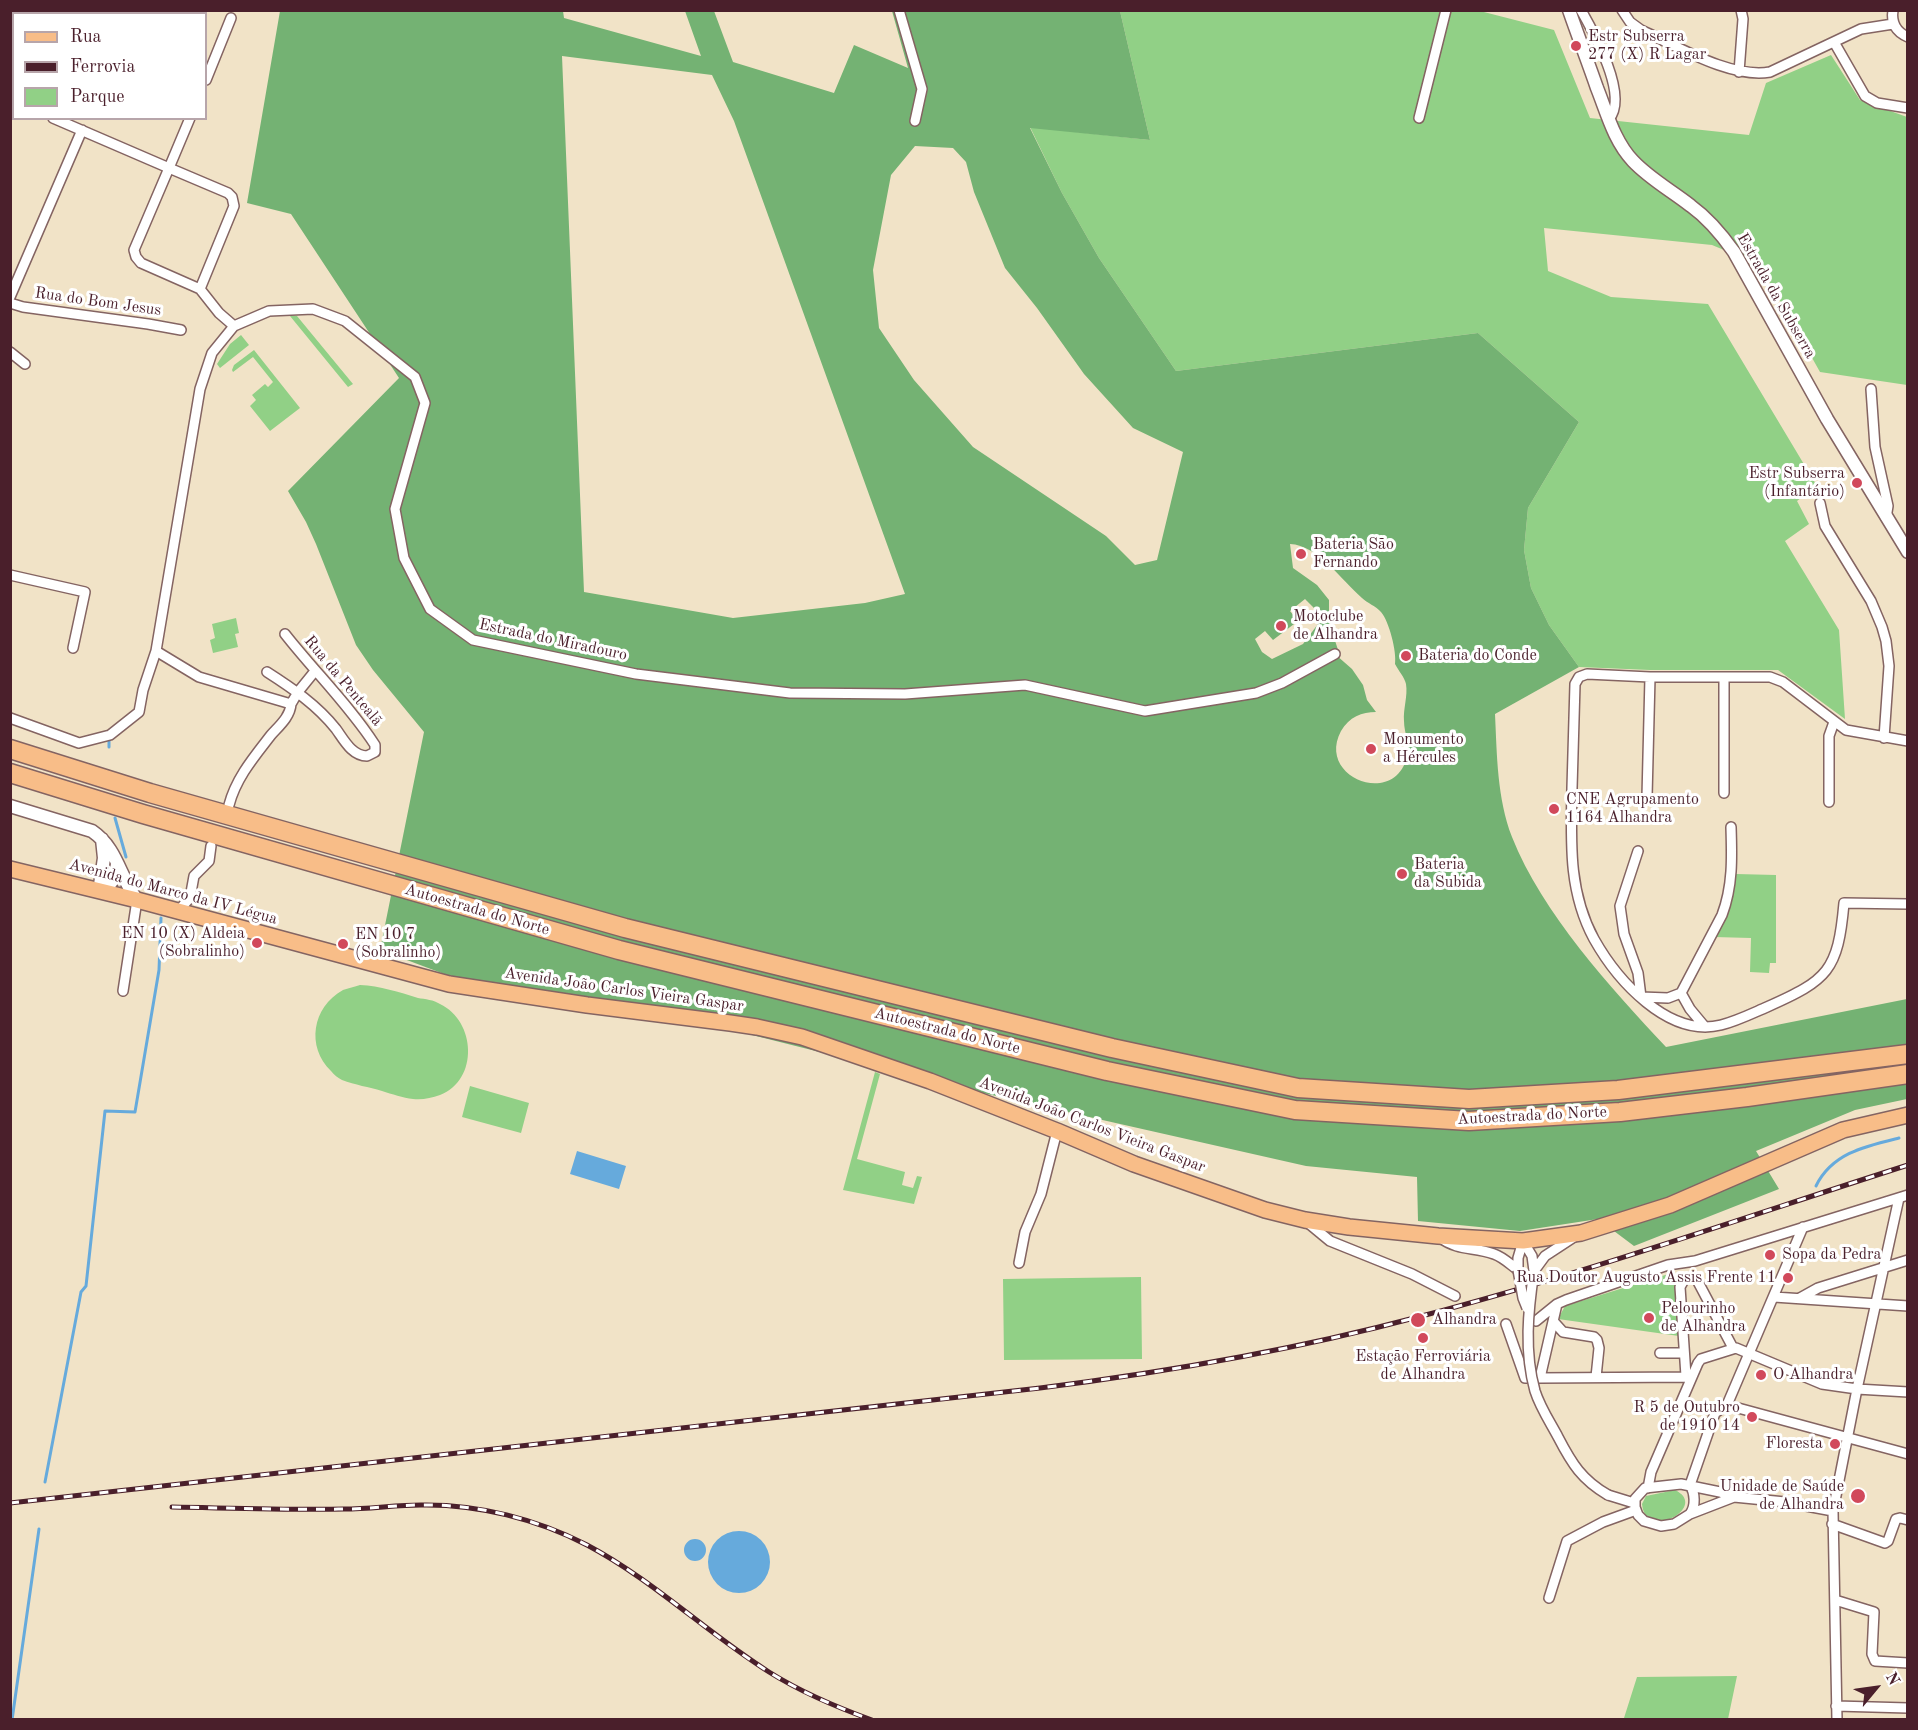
<!DOCTYPE html>
<html>
<head>
<meta charset="utf-8">
<style>
	body { margin:0 }
	#map { position:relative; width:1918px; height:1730px; overflow:hidden; background:#f1e3c7; font-family:"Old Standard TT",serif }
	canvas { display:block }
	.frame { position:absolute; inset:0; border:12px solid #4a1f2b; pointer-events:none }
	.legend { position:absolute; left:12px; top:12px; width:195px; height:108px; box-sizing:border-box; background:#fff; border:2px solid #b7a5aa; margin:0; padding:8px 10px; list-style:none; font-size:18px; color:#4a1f2b }
	.legend li { display:flex; align-items:center; gap:12px; height:30px }
	.legend b { width:30px; border:2px solid #b7a5aa }
	.north { position:absolute; left:1846px; top:1658px; width:60px; height:60px; -webkit-text-stroke:4px #fff; paint-order:stroke; rotate:61deg; font-size:16px; font-weight:700; line-height:24px; text-align:center; color:#4a1f2b }
	.north::after { content:''; display:block; margin:auto; width:21px; height:27px; background:#4a1f2b; clip-path:polygon(50% 0,100% 100%,50% 72%,0 100%) }
</style>
</head>
<body>
<div id="map">
<canvas width="1918" height="1730"></canvas>
<div class="frame"></div>
<ul class="legend">
<li><b style="height:8px;background:#f8bd88"></b>Rua</li>
<li><b style="height:8px;background:#4a1f2b"></b>Ferrovia</li>
<li><b style="height:16px;background:#91d086"></b>Parque</li>
</ul>
<div class="north">N</div>
</div>
<script>
const ctx = document.querySelector('canvas').getContext('2d');
ctx.lineJoin = 'round';
function fillPath(path, color) { ctx.fillStyle = color; ctx.fill(path, 'evenodd'); }
function stroke(path, color, width, dash) { ctx.strokeStyle = color; ctx.lineWidth = width; ctx.lineCap = dash ? 'butt' : 'round'; ctx.setLineDash(dash || []); ctx.stroke(path); }
function write(font, color, halo, rows, align = 'center') {
  ctx.font = font + ' "Old Standard TT",serif'; ctx.lineWidth = 6; ctx.setLineDash([]); ctx.textBaseline = 'middle'; ctx.strokeStyle = halo; ctx.fillStyle = color; for (const [text, x, y, turn = 0] of rows) {
    ctx.save(); ctx.translate(x, y); ctx.rotate((+turn || 0) * Math.PI / 180); ctx.textAlign = isNaN(turn) ? turn : align; if (halo) ctx.strokeText(text, 0, 0); ctx.fillText(text, 0, 0); ctx.restore();
  }
}
fillPath(new Path2D(`
	M1120,11h360l74,19 36,88 159,17 17,-52 65,-28 29,45 47,17v268l-87,-13 -60,-107 -48,-20 -168,-17 4,43 63,26 97,7 109,182 -20,15 12,23 -24,17 54,89 6,89 -67,-49h-128l-71,-3 -30,-42 -18,-37 -7,-38 4,-42 51,-86 -101,-89 -302,38 -77,-113 -37,-65 -32,-66 120,13z
	M290,316h7l56,68 -5,3z
	M241,335l8,10 -29,23 -3,-4 13,-20z
	M254,350l46,58 -30,23 -20,-25 6,-6 -4,-5 13,-11 3,3 5,-5 -20,-25 -20,15 -1,-2 2,-5z
	M236,618l3,15 -4,1 3,13 -25,6 -3,-13 5,-2 -3,-14z
	M1736,874l40,1v88h-6l-1,10 -19,-1 1,-34 -37,-1z
	M360,985c20,1 39,7 58,13 7,1 16,2 22,6 36,17 39,76 0,91 -9,3 -17,5 -27,4 -10,-1 -21,-5 -31,-8 -13,-4 -27,-6 -40,-11 -4,-2 -8,-5 -11,-9 -25,-24 -19,-64 12,-81 5,-2 12,-3 17,-5z
	M875,1072l5,2 -23,85 48,13 -3,13 11,3 4,-12 5,1 -8,27 -71,-14z
	M470,1086l59,17 -8,30 -59,-16z
	M1675,1272l4,64 -121,-17 7,-13z
	M1141,1277l1,82 -138,1 -1,-81z
	M1675,1490c35,17 -30,52 -33,14l4,-8z
	M1737,1676l-9,43 -104,-1 13,-41z`), '#91d086');
fillPath(new Path2D(`
	M11,10h169v1l-2,3h-164l-1,44h-2z
	M280,11h283l1,7 137,38 -16,-45h29l19,51 101,31 20,-48 54,23 -16,-57h228l30,129 -120,-12 32,65 37,65 77,113 302,-38 101,89 -51,86 -4,42 7,38 18,37 30,42 -84,47c2,41 2,84 17,123 30,76 99,151 154,210l241,-48v100l-52,11 -99,41 23,38 -145,57 -36,-27 -78,12 -102,-10 -1,-44 -111,-11 -323,-73 -239,-60 -273,-49 -91,-34 44,-218 -51,-62 -17,-25 -40,-101 -10,-22 -18,-31 111,-113 -108,-164 -44,-11zM562,56l150,19 22,46 171,473 -40,9 -132,15 -149,-26zM915,146l38,2 13,14 8,30 31,76 32,40 47,66 49,54 50,24 -26,108 -22,5 -29,-29 -133,-89 -59,-67 -35,-52 -6,-58 18,-95zM1290,544c28,1 52,37 72,54 5,5 14,8 19,14 8,9 16,40 14,52 3,6 10,14 11,20 2,12 -3,25 -2,37 0,13 7,24 3,36 -13,51 -91,20 -66,-26 8,-14 21,-19 35,-19l-9,-12 -4,-15 -11,-16 -16,-14 3,-2 -10,-31v-22l-12,-15 -24,-17zM1305,599l10,10 -4,6 7,9 -15,20 -31,15 -10,-7 -7,-13 10,-8 8,9 25,-19 -8,-10z`), '#74b273');
fillPath(new Path2D(`
	M577,1151l49,15 -7,23 -49,-15z
	M708 1562a31 31 0 1 1 62 0a31 31 0 1 1-62 0Z
	M684 1550a11 11 0 1 1 22 0a11 11 0 1 1-22 0Z`), '#66aadc');
stroke(new Path2D(`
	M109,741v6
	M115,818l11,39
	M1816,1186c16,-33 50,-40 83,-48
	M45,1482l36,-190 5,-6 19,-175 30,1 24,-142 2,-52
	M12,1720l27,-191`), '#66aadc', 3);
const minor = new Path2D(`
	M899,10l23,79 -7,32
	M1581,10c13,23 48,86 28,109
	M1622,10l8,12 11,8c36,16 90,49 129,42l91,-43 32,-5
	M1893,10c-2,13 3,22 15,27
	M1834,42l31,54 12,7 31,5
	M1739,72l4,-53 -2,-9
	M206,80l25,-62
	M10,101l4,1
	M53,118l116,50 21,-50
	M1419,118l27,-108
	M200,289l-59,-26 -5,-6 -2,-7 35,-82 59,25 4,4 2,9 -34,83 19,24 15,13
	M10,297l72,-167
	M10,303l13,4 125,17 33,6
	M10,352l15,12
	M1871,389l4,58 13,59 -2,12
	M1820,503l5,23 46,75 11,26 4,14 3,25 -5,72
	M10,575l75,17 -12,56
	M156,651l43,26 92,27 7,-12 17,-21
	M267,672c25,16 50,33 69,57 8,11 16,27 31,27l8,-4v-7c-26,-40 -61,-74 -90,-111
	M10,718l69,25 31,-8 29,-23 4,-22 13,-39 44,-262 12,-36 22,-27 35,-15 44,-2 32,12 70,56 10,26 -30,106 9,49 26,51 43,31 163,34 154,19 115,1 120,-9 120,26 111,-18 26,-10 53,-29
	M1908,741l-62,-11 -63,-48 -13,-5h-120l-63,-3 -8,3 -4,7c-1,35 -2,69 -3,104 -1,53 -4,103 22,151 23,41 74,99 127,86 16,-4 32,-12 46,-18 61,-27 71,-36 77,-104l64,1
	M1724,793v-116
	M1647,797l3,-120
	M1829,802v-66l5,-14
	M229,805c7,-27 25,-48 42,-70 8,-9 19,-18 20,-31
	M1638,851l-18,55 4,28 14,39 3,24 27,1 13,-5 41,-78c11,-29 10,-58 9,-88
	M178,911l12,-13 4,-22 15,-15 2,-15
	M123,991l14,-91
	M1681,993l9,16 15,18
	M1307,1222l23,19 82,33 43,22
	M1439,1237c21,15 33,9 55,17 9,3 17,11 24,16
	M1523,1241l9,15 2,15
	M1019,1263l6,-31 16,-38 16,-63
	M1518,1270v-12l5,-17
	M1534,1271l11,-15 29,-19
	M1774,1297l134,9
	M1800,1298l18,-10 90,-28
	M1536,1321l21,-17 9,-4 102,-35 27,-4 213,-66
	M1554,1322l9,10 31,5 3,3 2,8 -3,29
	M1506,1324l19,54h15l17,-74
	M1660,1353h24
	M1686,1376l-6,-89 4,-7 6,-3 7,3 36,68
	M1540,1378l151,-1
	M1727,1405l181,49
	M1690,1485l25,-72 12,-8 76,-178
	M1690,1485c5,8 6,21 0,29
	M1648,1488l3,-16 47,-109 3,-4 35,-11 86,36 35,5 51,3
	M1608,1495l26,8
	M1734,1497l-44,17 -16,10 -13,2 -17,-5 -6,-6 -3,-8v-8l10,-11 36,-4 39,8 14,5 51,5 48,9
	M1832,1524l53,19 3,-2 8,-22 4,-1 8,2
	M1549,1598l18,-57 36,-19 33,-12
	M1835,1600l39,12 -2,42 3,7 33,2
	M1836,1706l72,2
	M1837,1720l-4,-209 24,-122 42,-191`);
const tertiary = new Path2D(`
	M1569,10c9,26 19,52 28,78 10,25 17,53 36,73 17,18 39,30 58,45 18,13 31,29 43,46l93,167 81,133
	M10,806l82,25c26,18 27,45 45,69
	M102,839l2,19 -4,27 3,6c9,-7 14,-17 14,-28`);
const primary = new Path2D(`
	M10,869l127,31 312,84 138,21 143,18 27,4 45,10 128,44 127,50 77,33 131,46 40,10 44,7 89,9 85,5 58,-8 89,-28 173,-75 65,-15`);
const motorway = new Path2D(`
	M10,749l140,44 475,135 487,120 186,40 171,11 149,-9 290,-36
	M10,773l133,41 476,136 488,121 188,39 174,11 151,-9 127,-15 161,-23`);
stroke(minor, '#846462', 12);
stroke(tertiary, '#846462', 15);
stroke(primary, '#846462', 18);
stroke(motorway, '#846462', 21);
stroke(minor, '#fff', 9);
stroke(tertiary, '#fff', 12);
stroke(primary, '#f8bd88', 15);
stroke(motorway, '#f8bd88', 18);
const rail = new Path2D(`
	M10,1503l1030,-115c127,-16 254,-38 378,-71 165,-43 327,-100 490,-152
	M172,1507c58,1 115,3 172,2 26,0 52,-4 77,-4 57,-1 116,14 166,40 66,35 120,88 182,127 32,20 67,35 103,48`);
stroke(rail, '#4a1f2b', 5);
stroke(rail, '#fff', 3, [9]);
const minorBridge = new Path2D(`
	M1518,1270l5,28 4,10
	M1534,1271c-6,40 -10,81 1,120 5,16 15,31 23,46 14,27 24,43 50,58`);
stroke(minorBridge, '#846462', 12, []);
stroke(minorBridge, '#fff', 9);
for (const [x, y, r, color] of [
	[1576,46,6,"#d1495b"],
	[1857,483,6,"#d1495b"],
	[1301,554,6,"#d1495b"],
	[1281,626,6,"#d1495b"],
	[1406,656,6,"#d1495b"],
	[1371,749,6,"#d1495b"],
	[1554,809,6,"#d1495b"],
	[1402,874,6,"#d1495b"],
	[257,943,6,"#d1495b"],
	[343,944,6,"#d1495b"],
	[1770,1255,6,"#d1495b"],
	[1788,1278,6,"#d1495b"],
	[1649,1318,6,"#d1495b"],
	[1418,1320,8,"#d1495b"],
	[1423,1338,6,"#d1495b"],
	[1761,1375,6,"#d1495b"],
	[1752,1417,6,"#d1495b"],
	[1835,1444,6,"#d1495b"],
	[1858,1496,8,"#d1495b"]
]) { const dot = new Path2D(); dot.arc(x, y, r, 0, 2 * Math.PI); ctx.fillStyle = color; ctx.fill(dot); stroke(dot, '#fff', 2); }
write('16px', '#4a1f2b', '#fff', [
	["Estr Subserra",1588,37],
	["277 (X) R Lagar",1588,55],
	["Estr Subserra",1845,474,"right"],
	["(Infantário)",1845,492,"right"],
	["Bateria São",1313,545],
	["Fernando",1313,563],
	["Motoclube",1293,617],
	["de Alhandra",1293,635],
	["Bateria do Conde",1418,656],
	["Monumento",1383,740],
	["a Hércules",1383,758],
	["CNE Agrupamento",1566,800],
	["1164 Alhandra",1566,818],
	["Bateria",1414,865],
	["da Subida",1414,883],
	["EN 10 (X) Aldeia",245,934,"right"],
	["(Sobralinho)",245,952,"right"],
	["EN 10 7",355,935],
	["(Sobralinho)",355,953],
	["Sopa da Pedra",1782,1255],
	["Rua Doutor Augusto Assis Frente 11",1776,1278,"right"],
	["Pelourinho",1661,1309],
	["de Alhandra",1661,1327],
	["Alhandra",1432,1320],
	["Estação Ferroviária",1423,1357,"center"],
	["de Alhandra",1423,1375,"center"],
	["O Alhandra",1773,1375],
	["R 5 de Outubro",1740,1408,"right"],
	["de 1910 14",1740,1426,"right"],
	["Floresta",1823,1444,"right"],
	["Unidade de Saúde",1844,1487,"right"],
	["de Alhandra",1844,1505,"right"]
], 'left');
write('16px', '#4a1f2b', '#fff', [
	["Estrada da Subserra",1776,296,60],
	["Rua do Bom Jesus",98,302,8],
	["Estrada do Miradouro",553,640,12],
	["Rua da Pentealã",343,681,50],
	["Avenida do Marco da IV Légua",173,892,15],
	["Autoestrada do Norte",477,910,16],
	["Avenida João Carlos Vieira Gaspar",624,990,8],
	["Autoestrada do Norte",947,1031,14],
	["Autoestrada do Norte",1532,1116,-3],
	["Avenida João Carlos Vieira Gaspar",1092,1125,21]
]);
</script>
</body>
</html>
